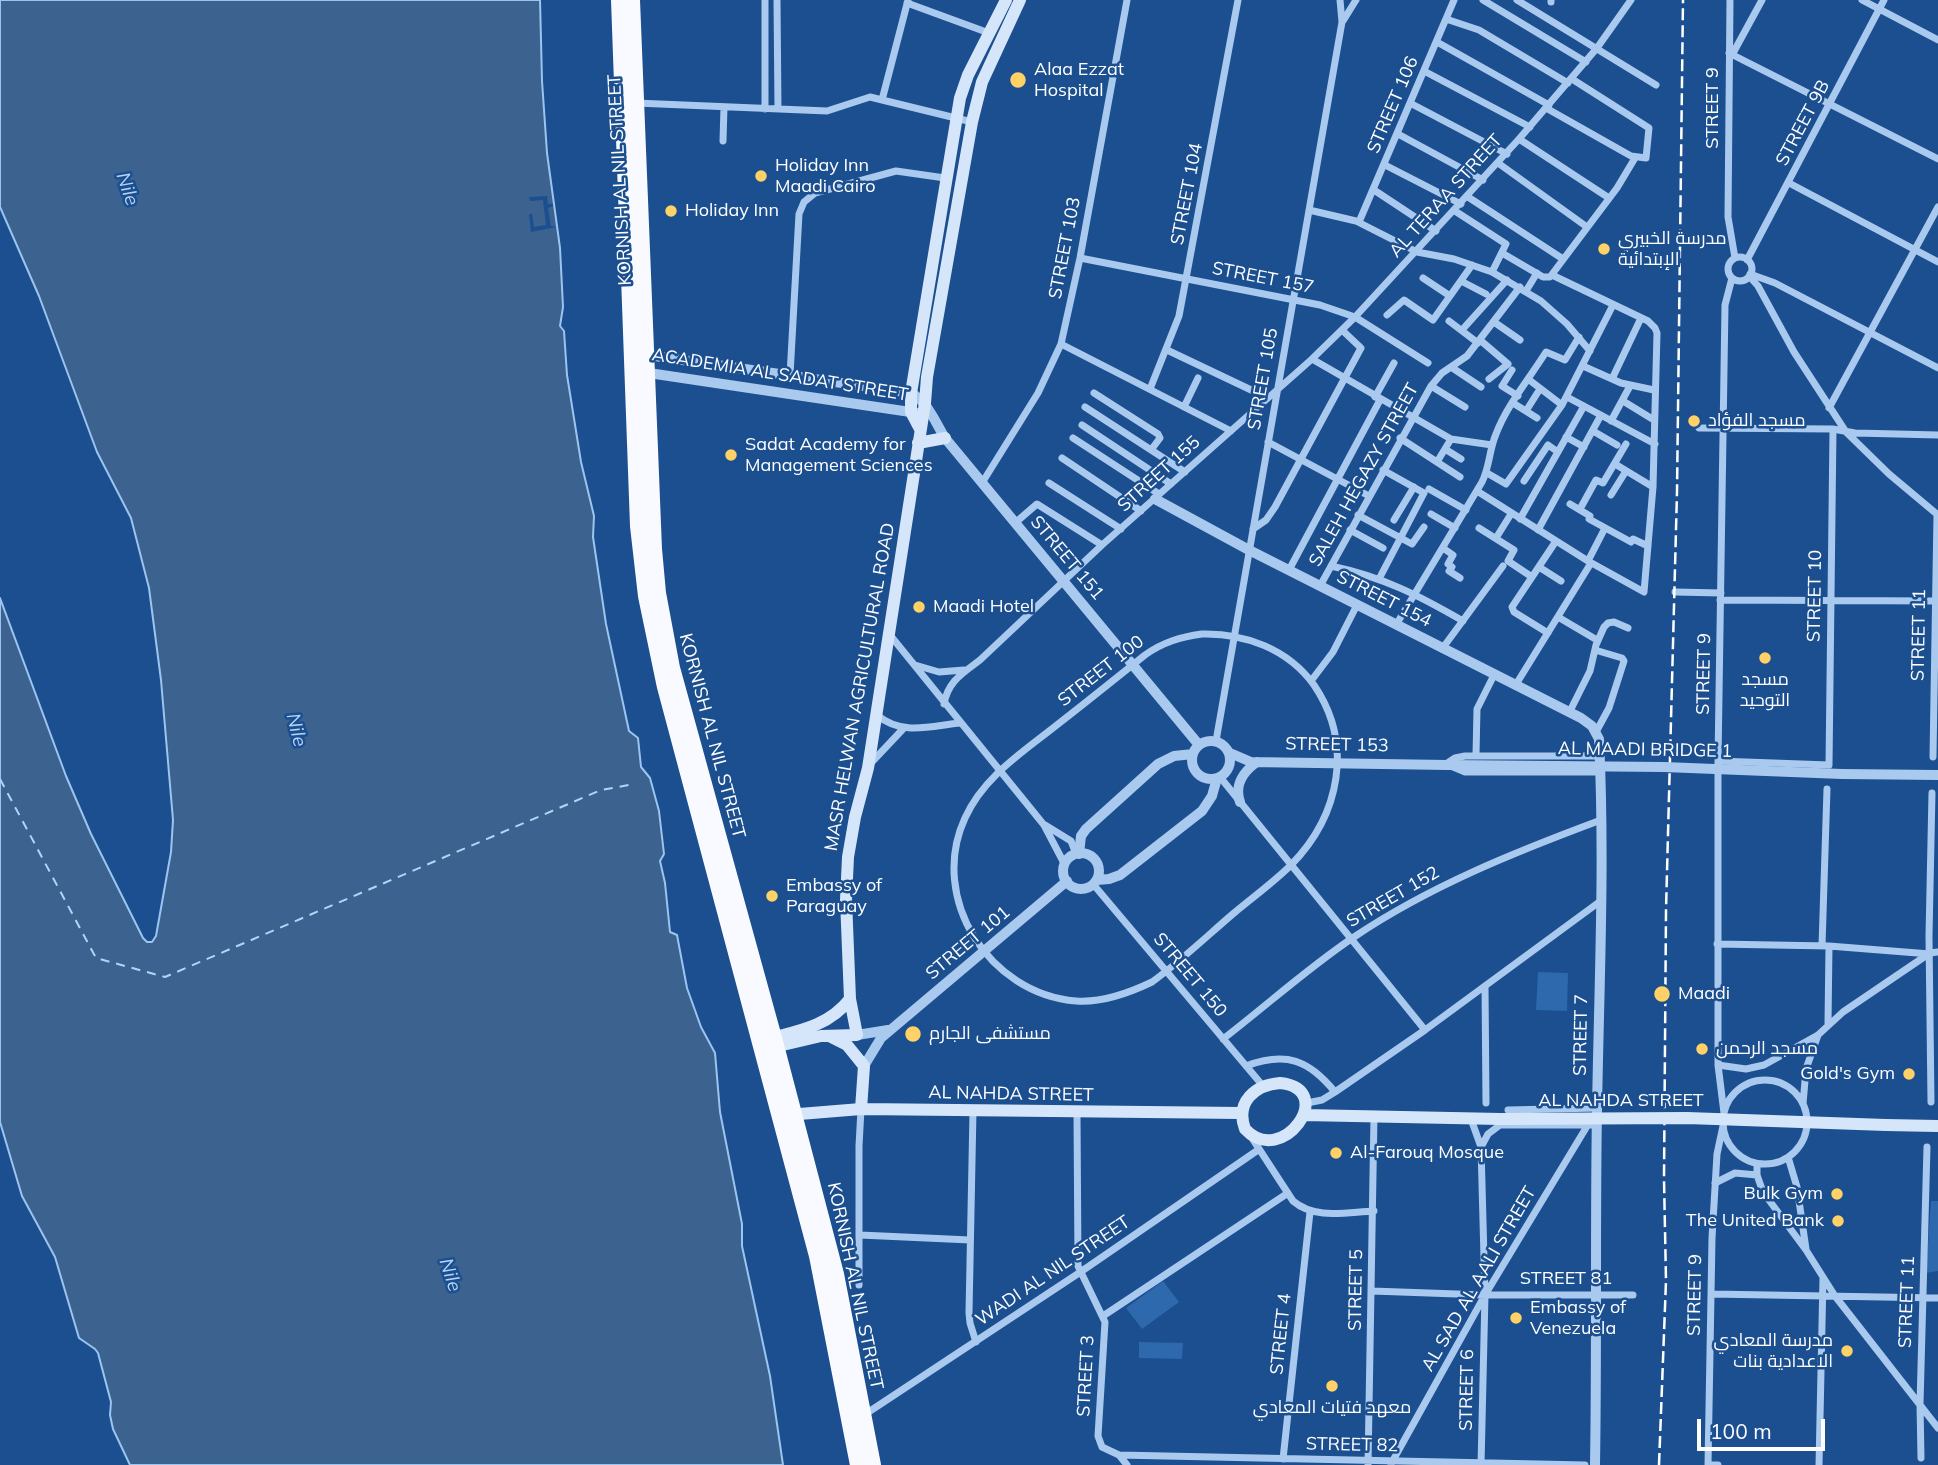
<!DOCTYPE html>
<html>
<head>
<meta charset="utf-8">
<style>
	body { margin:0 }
	#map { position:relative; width:1938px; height:1465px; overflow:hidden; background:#1b4f8f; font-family:Mulish,sans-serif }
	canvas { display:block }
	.scale { position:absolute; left:1697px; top:1419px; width:128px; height:32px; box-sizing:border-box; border:4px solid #fff; border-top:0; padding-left:9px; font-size:21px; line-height:24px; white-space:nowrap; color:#fff; -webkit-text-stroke:5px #1b4f8f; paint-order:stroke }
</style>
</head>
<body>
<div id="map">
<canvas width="1938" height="1465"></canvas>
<div class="scale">100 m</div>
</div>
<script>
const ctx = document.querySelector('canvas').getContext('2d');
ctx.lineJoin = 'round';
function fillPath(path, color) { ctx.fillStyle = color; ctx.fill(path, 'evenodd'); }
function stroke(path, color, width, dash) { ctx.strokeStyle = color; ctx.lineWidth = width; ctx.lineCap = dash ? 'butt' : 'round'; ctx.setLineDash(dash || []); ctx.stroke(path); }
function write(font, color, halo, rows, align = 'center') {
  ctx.font = font + ' Mulish,Cairo,sans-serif'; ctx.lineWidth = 5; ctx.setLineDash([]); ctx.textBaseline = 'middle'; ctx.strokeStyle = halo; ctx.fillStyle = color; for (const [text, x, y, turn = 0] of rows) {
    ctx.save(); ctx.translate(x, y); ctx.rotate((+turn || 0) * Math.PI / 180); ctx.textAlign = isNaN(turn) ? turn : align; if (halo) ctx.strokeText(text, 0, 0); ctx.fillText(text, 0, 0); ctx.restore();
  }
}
fillPath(new Path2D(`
	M1538,972l30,1 -1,38 -31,-1z
	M1931,1201h7v70l-12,2z
	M1163,1281l16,21 -37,27 -16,-21z
	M1139,1342l44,1 -1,16 -43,-1z`), '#2e69ad');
const water = new Path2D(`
	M0,0h540l2,81 5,72 13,95 3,59 -3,19 4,5 3,44 14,87 13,54 -1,21 13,87 23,107 9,7 3,29 9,11 9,33 5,43 -4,7 5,22 5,49 7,3 10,53 14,39 14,26 5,59 22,112v22l28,130 13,89h-653l-17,-36 -3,-14 1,-13 -13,-49 -3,-4 -16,-11 -24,-81 -33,-61 -22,-74v-524l66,178 25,58 52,104 4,4h5l4,-6 15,-84 2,-32 -12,-140 -12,-92 -18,-70 -34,-66 -58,-156 -39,-89z`);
fillPath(water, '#3c6290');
stroke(water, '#9cc4f0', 2);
fillPath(new Path2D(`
	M547,196l1,8h5v2l-5,2 3,18 5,1 -25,5 -2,-18h3l2,13 12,-2 -3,-25 -13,1 -1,-4z`), '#1b4f8f');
stroke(new Path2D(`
	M0,779l96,179 69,19 436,-187 28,-5`), '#b5d3f5', 2, [9, 7]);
stroke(new Path2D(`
	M777,0l1,109
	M1483,0l103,62
	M1517,0l139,85
	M1730,0l-2,217 7,41
	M1862,0l76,40
	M1551,2v-2
	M907,3l82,30
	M1446,19l33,11 89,53
	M1343,21l13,-21
	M1437,42l112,63
	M1729,53l209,106
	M1732,55l30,-55
	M1424,71l106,56
	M882,100l26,-100
	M636,103l191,8 43,-14 102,25
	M1410,103l97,51
	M1546,108l85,48 15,2 3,-30 -77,-49
	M765,109v-109
	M1398,134l85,46
	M1519,139l90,59
	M723,141l1,-34
	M1498,163l89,64
	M1385,165l76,39
	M1789,183l149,79
	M1374,190l62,41
	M1468,197l95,62
	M1309,210l47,11 61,31 37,7 38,13 49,29 26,23 23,27
	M1455,211l51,33 -14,28
	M1359,222l95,-222
	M1502,253l41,24h7l67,-89 18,-30
	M1728 269a12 12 0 1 1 24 0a12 12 0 1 1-24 0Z
	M1080,258l240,47 35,12 73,46
	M1747,260l137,-260
	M1750,274l25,9 163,85
	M1749,276l9,10 36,66 52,80 43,42 49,41
	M1423,278l27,18
	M1461,281l25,13
	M1526,291l11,-18
	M1387,315l17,-15 29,20 39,-55
	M1449,321l29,22
	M1494,322l26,18
	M1462,330l45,-50
	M1480,340l28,24 -19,15
	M1061,344l170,87
	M1167,350l101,48
	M1312,359l139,80 41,6
	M1583,366l38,17 33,7
	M1451,367l30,20
	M1512,370l-10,16 16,10
	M790,375l9,-161 5,-12 11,-9 81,-22 49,7
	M1528,379l34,26
	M1612,379l29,-61
	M1431,386l34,21
	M1150,389l29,-73 59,-316
	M1094,393l64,41 2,4 -9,12
	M1375,397l19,-34
	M1567,397l88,47
	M1623,401l31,19
	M1513,403l24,15
	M1085,407l100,65
	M1184,407l14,-29
	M1829,408l109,-201
	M1526,411l12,-19
	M1611,421l19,-35
	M1082,425l89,59
	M1699,428l134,1 22,4 83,2
	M1593,431l24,14
	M1566,437l18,10
	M1073,438l86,56
	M1400,438l60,39
	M1268,442l101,54
	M1445,449l16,10
	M1062,458l79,53
	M1437,462l14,-23
	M1615,464l38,23
	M1487,473l19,11 56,-79 51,-100
	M1524,481l24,-36 10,7
	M982,483l56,-90 23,-49 19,-86 47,-258
	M1049,483l72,46
	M1429,489l37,21
	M1477,491l111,70 56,31 9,-105 4,-154 -2,-5 -7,-7 -96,-46
	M1611,495l15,-24
	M1570,504l20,12 -1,3 42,23 2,-3 15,7
	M1580,509l16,-29 7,3 23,-39
	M1431,514l24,14
	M1358,515l54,29 12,-17
	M1520,519l64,-113
	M1394,520l20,-33
	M1015,523l22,-19 65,41
	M1479,528l35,22 -6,11 24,16
	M1253,529l13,-9 9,-13 86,-159 -19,-18
	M1350,530l33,18
	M1538,530l63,-115
	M1496,538l15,-24
	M1443,548l10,7 -5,9 4,3 -3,4 11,7
	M1588,561l17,-33
	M1331,566c52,11 87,29 132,55
	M1539,567l22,14
	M1289,570l91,-170
	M1379,579l45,-86 -41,-23
	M1320,586l111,-200 11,-13 25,-17 53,-69
	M1675,592l46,1
	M1720,600l217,1
	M1558,617l39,23
	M1396,625l86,-143c8,-16 7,-32 14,-48 11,-29 33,-55 50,-82l19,8 14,-23
	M1548,633l-34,-21 -2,-5 44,-66
	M1202,634c43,-1 86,15 112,51 40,59 26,130 -23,180 -17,17 -38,32 -57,48 -27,23 -53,48 -82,69 -23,11 -50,21 -76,19 -87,-7 -148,-103 -111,-183 18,-40 55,-64 88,-90 31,-24 62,-49 92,-73 18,-13 36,-18 57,-21z
	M890,635l154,190 21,40
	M1442,649l61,-83
	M1595,650l27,8 2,3 -15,47 -13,24
	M915,665l24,7 25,-2
	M1311,681l22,-29 24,-47
	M1515,686l76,-123
	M944,704c4,-23 19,-31 36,-44l122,-115 210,-186 43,-42 164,-178 78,-91 34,-48
	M1569,713l21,-42 6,-26 8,-18 4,-4 6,-1 14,6
	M877,715c25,21 53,11 83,8
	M1216,741l126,-719 -2,-22
	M1476,755l1,-46 17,-34
	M1600,756h-135l-10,2 -9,6 19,8h135
	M1933,757l4,-243
	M1718,761l111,4 4,-336
	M870,764l33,-35
	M1220,777l205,253
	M1045,825l26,16 5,13
	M1093,884l170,202
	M1717,944l112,2 101,8
	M1822,946l5,-157
	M1485,986l1,117
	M1828,1023l1,-77
	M1223,1039c43,-33 86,-72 131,-102 76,-51 161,-85 247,-117
	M1718,1065l28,4 18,-4 54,-30 25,-23 87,-59 8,-1
	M1246,1066c40,-15 63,-6 89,26
	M1723 1122a42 42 0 1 1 84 0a42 42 0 1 1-84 0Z
	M1931,1102l-2,-166 3,-143
	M1307,1103l15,-3 13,-8 90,-62 177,-130
	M1803,1104l3,-35 12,-34
	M1508,1110l89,-2
	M973,1111l-4,202 1,10 6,19
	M1077,1113l1,153 27,56 -7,114 4,11 17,8 8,10
	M1724,1113l-6,-48v-304l7,-456 7,-27
	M1471,1119l10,28 4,148 -4,170
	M1250,1135l43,66c22,19 54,11 81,10
	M1481,1147l7,-13 12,-9h92
	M1788,1157l9,30 9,62
	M1757,1164v11l6,17 43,58 29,46 103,132
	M1715,1183l20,-10 22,2
	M860,1235l110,5
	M859,1285v-139l2,-37
	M1372,1291l113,4h148
	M1712,1294l226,4
	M1103,1316l185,-123
	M864,1415l215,-142 179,-123
	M1119,1455l466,10
	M1921,1458l-1,-54 7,-257
	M1283,1459l27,-247
	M1391,1464l94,-169 107,-177
	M1368,1465l6,-349
	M1718,1465h-10l4,-227 5,-84 6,-28
	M1819,1465l4,-187`), '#a9c9ee', 7);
stroke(new Path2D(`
	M641,354l270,39c17,9 24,29 34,45l254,307
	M642,372l275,41
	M1155,499l94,51 332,168 11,8 7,13c6,124 0,247 -2,371 -2,118 0,237 -2,355
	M1192 760a19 19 0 1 1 38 0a19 19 0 1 1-38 0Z
	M1230,753l21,9 196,3
	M1842,774l96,1
	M1240,802c-6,-17 4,-31 17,-40
	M1063 871a18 18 0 1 1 36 0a18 18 0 1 1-36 0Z
	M1079,854l2,-18 5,-7 72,-65 16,-8 19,-2
	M1097,880l12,-1 11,-4 82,-64 10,-15 5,-18
	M857,1035l31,-5
	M864,1066l17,-28 186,-157`), '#a9c9ee', 10);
stroke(new Path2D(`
	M920,429l-9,-17v-19l49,-295 8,-23 38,-75
	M918,443l27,-5
	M829,1036l18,9 17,21 -3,43
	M768,1039c31,-8 61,-13 82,-40
	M770,1048l51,-12 36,-1 -7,-36 -4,-99 2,-43 7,-40 13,-49 57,-365 2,-26 45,-255 10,-40 38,-82
	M1280,1083c59,6 2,86 -35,46 -10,-27 10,-44 35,-46z
	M787,1115l74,-6 380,4
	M1304,1115l196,4
	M1886,1125l52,1`), '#d6e6fa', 12);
stroke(new Path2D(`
	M619,0l19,526 8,70 19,91 152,569 41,209
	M632,0l22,549 4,44 14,75 102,370 62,236 37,191`), '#f8faff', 16);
stroke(new Path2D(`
	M1659,1465l7,-184 -2,-102 2,-269 11,-418 6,-492`), '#fff', 2.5, [12, 5]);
stroke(new Path2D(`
	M1447,765l217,2 178,7`), '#a9c9ee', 10);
stroke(new Path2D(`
	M1500,1119l187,-1 199,7`), '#d6e6fa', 12);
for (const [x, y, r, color] of [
	[1018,80,9,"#ffd166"],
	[761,176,7,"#ffd166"],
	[671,211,7,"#ffd166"],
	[1604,249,7,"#ffd166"],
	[1694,421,7,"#ffd166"],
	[731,455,7,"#ffd166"],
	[919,607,7,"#ffd166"],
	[1765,658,7,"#ffd166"],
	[772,896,7,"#ffd166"],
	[1662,994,9,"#ffd166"],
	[913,1034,9,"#ffd166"],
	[1702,1049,7,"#ffd166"],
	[1909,1074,7,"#ffd166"],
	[1336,1153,7,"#ffd166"],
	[1837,1194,7,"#ffd166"],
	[1838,1221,7,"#ffd166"],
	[1516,1318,7,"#ffd166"],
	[1847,1351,7,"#ffd166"],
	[1332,1386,7,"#ffd166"]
]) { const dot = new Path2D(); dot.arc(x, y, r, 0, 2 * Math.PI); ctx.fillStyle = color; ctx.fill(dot); stroke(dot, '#1b4f8f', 2.5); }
write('18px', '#fff', '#1b4f8f', [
	["Alaa Ezzat",1034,70],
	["Hospital",1034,91],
	["Holiday Inn",775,166],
	["Maadi Cairo",775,187],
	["Holiday Inn",685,211],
	["مدرسة الخبيري",1618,239],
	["الإبتدائية",1618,260],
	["مسجد الفؤاد",1708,421],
	["Sadat Academy for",745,445],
	["Management Sciences",745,466],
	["Maadi Hotel",933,607],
	["مسجد",1765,680,"center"],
	["التوحيد",1765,701,"center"],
	["Embassy of",786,886],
	["Paraguay",786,907],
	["Maadi",1678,994],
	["مستشفى الجارم",929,1034],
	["مسجد الرحمن",1716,1049],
	["Gold's Gym",1895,1074,"right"],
	["Al-Farouq Mosque",1350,1153],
	["Bulk Gym",1823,1194,"right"],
	["The United Bank",1824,1221,"right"],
	["Embassy of",1530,1308],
	["Venezuela",1530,1329],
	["مدرسة المعادي",1833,1341,"right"],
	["الاعدادية بنات",1833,1362,"right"],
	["معهد فتيات المعادي",1332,1408,"center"]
], 'left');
write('18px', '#fff', '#1b4f8f', [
	["STREET 106",1393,105,-67],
	["STREET 9",1713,108,-90],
	["STREET 9B",1803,123,-62],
	["KORNISH AL NIL STREET",620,180,-93],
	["STREET 104",1187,194,-79],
	["AL TERAA STREET",1446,196,-48],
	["STREET 103",1065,248,-79],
	["STREET 157",1263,278,11],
	["ACADEMIA AL SADAT STREET",780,375,9],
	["STREET 105",1263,379,-80],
	["STREET 155",1159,474,-42],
	["SALEH HEGAZY STREET",1364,475,-61],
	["STREET 151",1067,558,50],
	["STREET 10",1815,596,-89],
	["STREET 154",1384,599,27],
	["STREET 11",1919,635,-89],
	["STREET 100",1101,671,-38],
	["STREET 9",1704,674,-89],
	["MASR HELWAN AGRICULTURAL ROAD",860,687,-80],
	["KORNISH AL NIL STREET",712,736,75],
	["STREET 153",1337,745,1],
	["AL MAADI BRIDGE 1",1645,750,1],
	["STREET 152",1393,897,-30],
	["STREET 101",968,943,-40],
	["STREET 150",1190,975,50],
	["STREET 7",1581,1035,-89],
	["AL NAHDA STREET",1011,1094,1],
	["AL NAHDA STREET",1621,1101],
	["WADI AL NIL STREET",1053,1271,-34],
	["AL SAD AL AALI STREET",1479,1279,-60],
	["STREET 81",1566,1279],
	["KORNISH AL NIL STREET",855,1286,78],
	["STREET 5",1356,1290,-89],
	["STREET 9",1695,1295,-89],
	["STREET 11",1907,1302,-88],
	["STREET 4",1281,1334,-84],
	["STREET 3",1086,1376,-87],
	["STREET 6",1467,1390,-89],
	["STREET 82",1352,1445,1]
]);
write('italic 19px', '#b5d3f5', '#1b4f8f', [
	["Nile",127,189,71],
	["Nile",296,730,76],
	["Nile",450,1275,72]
]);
</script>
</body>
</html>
